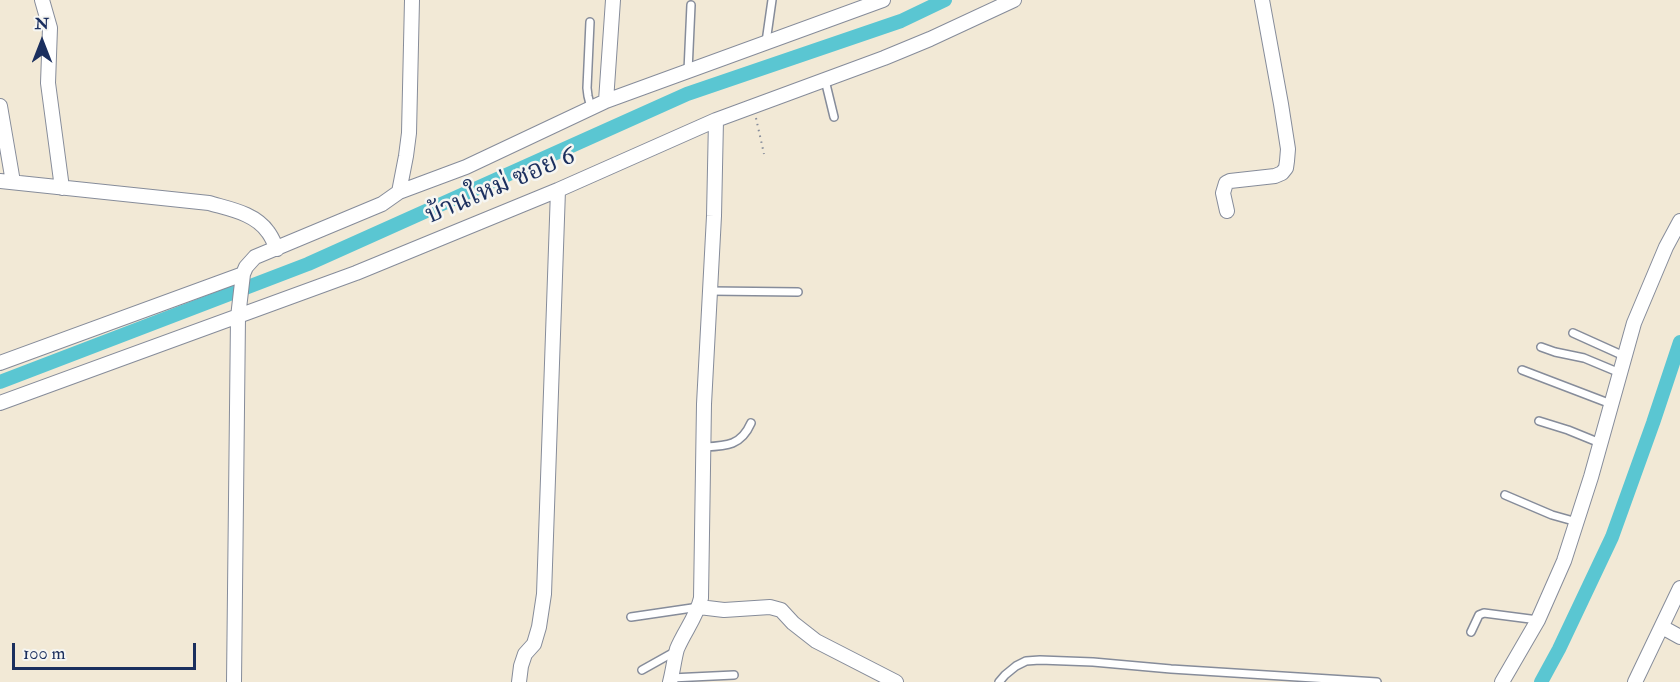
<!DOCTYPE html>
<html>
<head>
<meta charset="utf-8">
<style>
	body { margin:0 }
	#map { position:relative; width:1680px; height:682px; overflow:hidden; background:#f2e9d6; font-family:"IM FELL Double Pica",serif }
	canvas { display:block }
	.north { position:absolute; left:12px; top:12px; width:60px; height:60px; -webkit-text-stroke:4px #f6f6f2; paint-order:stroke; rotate:0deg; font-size:16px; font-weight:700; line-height:24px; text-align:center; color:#1b2f5e }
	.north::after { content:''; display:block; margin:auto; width:21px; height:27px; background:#1b2f5e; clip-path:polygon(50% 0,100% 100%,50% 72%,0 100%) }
	.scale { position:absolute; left:12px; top:643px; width:184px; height:27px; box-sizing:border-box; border:3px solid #1b2f5e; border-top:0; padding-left:8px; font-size:18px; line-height:21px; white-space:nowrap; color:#1b2f5e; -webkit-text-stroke:4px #f6f6f2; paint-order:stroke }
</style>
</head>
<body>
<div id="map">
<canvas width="1680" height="682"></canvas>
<div class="north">N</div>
<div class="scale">100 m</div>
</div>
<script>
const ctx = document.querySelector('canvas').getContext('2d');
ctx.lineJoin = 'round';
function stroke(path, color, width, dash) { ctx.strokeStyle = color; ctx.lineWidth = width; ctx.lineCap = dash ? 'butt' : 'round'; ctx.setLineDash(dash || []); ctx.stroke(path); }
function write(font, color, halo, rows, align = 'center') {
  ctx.font = font + ' "IM FELL Double Pica","Noto Serif Thai",serif'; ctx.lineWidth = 5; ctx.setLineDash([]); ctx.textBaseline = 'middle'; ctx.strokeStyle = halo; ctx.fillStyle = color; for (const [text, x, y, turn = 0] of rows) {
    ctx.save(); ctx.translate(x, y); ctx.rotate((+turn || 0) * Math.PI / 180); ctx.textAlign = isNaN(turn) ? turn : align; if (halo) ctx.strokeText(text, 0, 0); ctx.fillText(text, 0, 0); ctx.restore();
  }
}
stroke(new Path2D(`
	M0,382l308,-118 379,-170 214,-73 44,-21
	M1541,682l18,-33 53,-112 41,-114 27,-81`), '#5ac6d2', 14);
const lane = new Path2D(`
	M590,22l-3,66 1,8 3,12
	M766,42l6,-42
	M688,71l3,-66
	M825,80l9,37
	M710,291l88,1
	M1573,333l51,23
	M1541,347l14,5 29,6 36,15
	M1522,370l89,34
	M1539,421l29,9 32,13
	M703,447c23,-1 38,-1 48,-24
	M1505,495l47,20 25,7
	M631,617l68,-10
	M1471,632l8,-17 5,-2 54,7
	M642,670l34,-19
	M671,678l63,-3
	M999,682l6,-7 11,-9 10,-5 14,-1 53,2 78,7 206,13`);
const street = new Path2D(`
	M42,0l8,28 -2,55 14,105
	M606,101l7,-101
	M0,106l13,76
	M0,181l209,22c20,6 46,10 59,29 4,5 6,11 9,17
	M399,192l67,-25 140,-66 277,-101
	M1227,211l-4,-18 3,-10 4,-2 45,-5 7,-3 4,-5 1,-7 1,-12 -7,-45 -19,-104
	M0,363l243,-89
	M0,403l356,-130 202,-83 158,-70 168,-62 46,-19 84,-39
	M699,607l25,3 46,-3 11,3 12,13 23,18 80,41
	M1662,627l18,10
	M234,682l4,-365 5,-43 3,-7 9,-10 127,-53 17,-12 7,-36 3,-23 3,-133
	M519,682l2,-16 4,-12 9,-10 5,-17 5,-33 14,-404
	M670,682c3,-11 4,-22 7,-33 7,-17 20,-33 24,-51l3,-194 10,-188 2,-96
	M1502,682l36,-62 26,-59 27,-84 43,-154 32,-76 14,-26
	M1635,682l45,-94`);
stroke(lane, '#868c9a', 10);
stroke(street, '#868c9a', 16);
stroke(new Path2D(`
	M756,118l8,36`), '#868c9a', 2, [1.5, 4.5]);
stroke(lane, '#fff', 7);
stroke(street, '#fff', 14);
write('26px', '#1b2f5e', '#f6f6f2', [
	["บ้านใหม่ ซอย 6",501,187,-23]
]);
</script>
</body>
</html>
